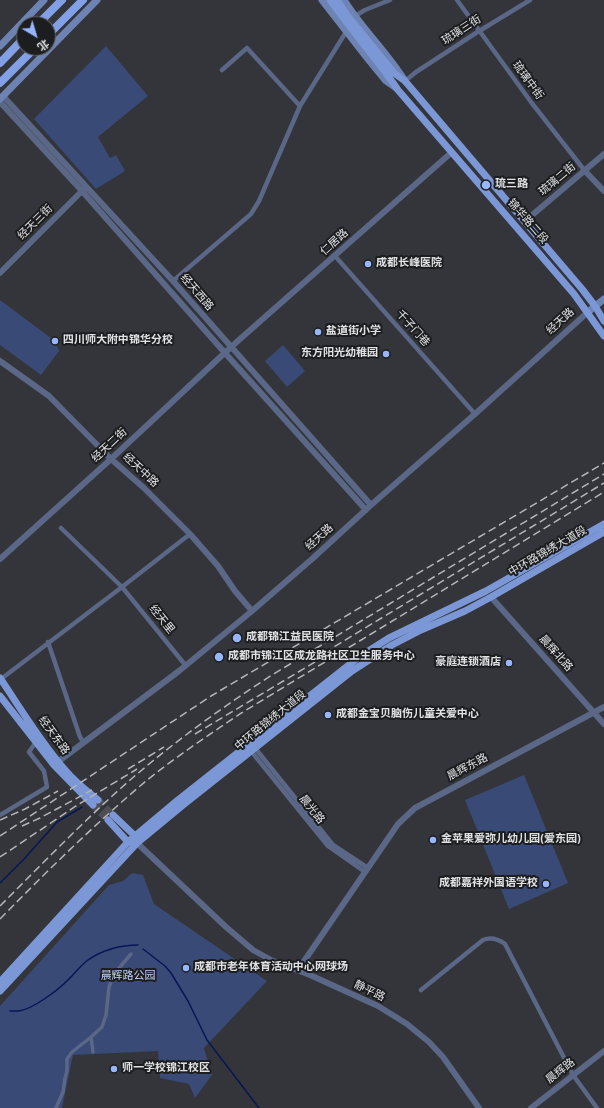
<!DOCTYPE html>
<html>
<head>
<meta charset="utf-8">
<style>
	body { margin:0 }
	#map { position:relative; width:604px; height:1108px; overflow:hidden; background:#33353a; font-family:Overpass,"Noto Sans SC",sans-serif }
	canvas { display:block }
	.north { position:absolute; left:16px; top:16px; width:40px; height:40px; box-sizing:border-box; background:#1c1d1f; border:1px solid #6a6b6e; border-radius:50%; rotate:142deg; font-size:11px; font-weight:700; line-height:16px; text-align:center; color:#e0e1e4 }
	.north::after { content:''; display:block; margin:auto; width:14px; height:18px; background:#97b6fd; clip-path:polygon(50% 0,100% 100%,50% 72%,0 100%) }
</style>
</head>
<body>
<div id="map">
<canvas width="604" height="1108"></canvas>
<div class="north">北</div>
</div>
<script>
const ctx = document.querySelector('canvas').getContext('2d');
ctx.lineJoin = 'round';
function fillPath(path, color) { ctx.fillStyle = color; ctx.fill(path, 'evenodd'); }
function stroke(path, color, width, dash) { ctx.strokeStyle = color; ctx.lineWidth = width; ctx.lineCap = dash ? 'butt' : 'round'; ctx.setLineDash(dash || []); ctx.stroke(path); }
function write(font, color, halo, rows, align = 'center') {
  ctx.font = font + ' Overpass,"Noto Sans SC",sans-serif'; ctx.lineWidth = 4; ctx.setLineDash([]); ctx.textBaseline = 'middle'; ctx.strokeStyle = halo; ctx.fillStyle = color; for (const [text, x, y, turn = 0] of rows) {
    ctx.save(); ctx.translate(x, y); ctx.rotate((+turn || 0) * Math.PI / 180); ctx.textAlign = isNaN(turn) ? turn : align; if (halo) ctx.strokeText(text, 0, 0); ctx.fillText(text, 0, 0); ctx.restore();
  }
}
fillPath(new Path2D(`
	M106,46l42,50 -50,41 12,21 6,-3 9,16 -29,18 -62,-70z
	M0,300l55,41 4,10 -18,24 -41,-30z
	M283,345l22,26 -18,16 -22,-26z
	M524,775l44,108 -59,26 -44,-109z
	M132,873l11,2 11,29 113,77 -63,67 8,27 -17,23 -6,-14 -29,-6 -2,-27 -85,4 -11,53h-62v-102l109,-121 14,-4z`), '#384a75');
stroke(new Path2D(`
	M0,883l24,-24 33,-37 25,-15
	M143,949l22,17 6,7 17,28 19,39 52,68
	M10,1011c3,0 6,0 9,0 14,-2 39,-21 49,-31 7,-7 13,-15 20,-20 14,-10 33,-15 50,-15`), '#071756', 1.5);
stroke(new Path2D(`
	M98,800l15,15
	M93,805l15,15`), '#4d4f54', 7, [7, 3.5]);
stroke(new Path2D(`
	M91,1037l2,15
	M56,1108l7,-16 2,-14 2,-7v-12l5,-7 19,-15 11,-10 4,-12 3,-28 5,-13 17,-20`), '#5a6786', 3.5);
stroke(new Path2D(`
	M457,0l74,102 54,69
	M355,16l10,-6 25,-10
	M222,70l25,-22 53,58
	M405,81l11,-9 60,-39 54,-33
	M335,256l140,158
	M173,281l78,-67 8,-13 41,-95 46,-74
	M61,528l61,59 64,79
	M48,642l32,95 4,6
	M1,679l121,-92 68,-53
	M255,748l78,97 35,23
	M251,751l77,95 37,26
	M0,815l47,-28 -3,-16 -15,-19 7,-10
	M421,990l62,-50c7,-3 15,-1 22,4l68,131 24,33`), '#5a6786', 4.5);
stroke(new Path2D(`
	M3,96l170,185 198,224
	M0,102l82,89 143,162 141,157
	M585,171l19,20
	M524,222l80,-68
	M0,273l85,-85
	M0,361l49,35 62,63 33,29 46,46 28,32 17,25 17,20
	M0,559l111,-100 120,-112 221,-195
	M491,597l113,127
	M55,764l124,-93 73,-60 60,-52 59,-54 104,-91 113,-102
	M137,843l89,84 27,23 18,10 39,15 68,31 29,18 22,18 14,15 36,51
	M298,970l100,-146 17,-16 189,-101
	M531,1108l73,-57`), '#5a6786', 6);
stroke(new Path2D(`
	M322,0l46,59 18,22 10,7
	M344,0c18,29 43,52 61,81
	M0,46l44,-46
	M0,99l97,-99
	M588,312l16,-13`), '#6d83b3', 7);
stroke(new Path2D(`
	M330,0c22,31 47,59 68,90l176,204 30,42
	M337,0l10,15 47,58 11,8 177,208 13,17 9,15
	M0,678c21,31 41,65 66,93 9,11 21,20 32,29
	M0,696l54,69 39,40
	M113,815l22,21 1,3
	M108,820l20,22h4
	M0,982l128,-140 50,-42 181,-143 30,-19 97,-47 118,-67
	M0,991l137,-148 46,-38 169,-134 40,-26 29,-15 44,-19 26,-14 113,-65`), '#7c97d6', 7);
stroke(new Path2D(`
	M38,24l24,-24
	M48,35l35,-35
	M0,63l24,-25
	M0,83l35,-35`), '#82a0e6', 8);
stroke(new Path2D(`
	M314,659l290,-176
	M195,734l125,-75
	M128,769l36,-22
	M0,820l25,-11 33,-18
	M22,826l18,-8 52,-28
	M0,836l211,-140 393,-233
	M0,857l79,-53 58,-35
	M0,906c36,-36 72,-73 110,-108 50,-46 105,-86 162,-123l332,-201
	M0,919c47,-48 95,-95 146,-138 31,-25 64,-47 97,-69l361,-220`), '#b4b5b9', 1.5, [8, 4]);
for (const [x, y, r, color] of [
	[486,185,5,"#97b6fd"],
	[368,264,4,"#97b6fd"],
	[318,332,4,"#97b6fd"],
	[55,341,4,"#97b6fd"],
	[386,354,4,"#97b6fd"],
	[237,638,5,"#97b6fd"],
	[219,657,5,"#97b6fd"],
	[509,663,4,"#97b6fd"],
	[328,715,4,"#97b6fd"],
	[433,840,4,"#97b6fd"],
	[546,884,4,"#97b6fd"],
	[186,968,4,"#97b6fd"],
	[114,1069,4,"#97b6fd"]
]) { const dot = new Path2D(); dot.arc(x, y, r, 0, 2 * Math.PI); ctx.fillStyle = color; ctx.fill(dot); stroke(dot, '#1c1d1f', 1.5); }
write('11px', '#e0e1e4', '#1c1d1f', [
	["琉璃三街",462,31,-33],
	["琉璃中街",527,81,54],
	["琉璃二街",558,180,-40],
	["锦华路二段",527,222,49],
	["经天三街",36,223,-45],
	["仁居路",335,243,-42],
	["经天西路",196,293,49],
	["经天路",561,322,-42],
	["千子门巷",412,329,48],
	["经天二街",110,446,-43],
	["经天中路",140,471,43],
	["经天路",320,538,-42],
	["中环路锦绣大道段",548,552,-30],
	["经天里",161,620,51],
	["晨辉北路",555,654,48],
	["中环路锦绣大道段",271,721,-39],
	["经天东路",53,736,54],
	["晨辉东路",468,768,-28],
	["晨光路",311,810,51],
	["静平路",369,992,26],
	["晨辉路",561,1072,-38]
]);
write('bold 11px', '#e0e1e4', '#1c1d1f', [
	["琉三路",495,185],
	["成都长峰医院",376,264],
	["盐道街小学",326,332],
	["四川师大附中锦华分校",63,341],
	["东方阳光幼稚园",378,354,"right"],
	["成都锦江益民医院",246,638],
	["成都市锦江区成龙路社区卫生服务中心",228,657],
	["豪庭连锁酒店",501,663,"right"],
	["成都金宝贝脑伤儿童关爱中心",336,715],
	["金苹果爱弥儿幼儿园(爱东园)",441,840],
	["成都嘉祥外国语学校",538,884,"right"],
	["成都市老年体育活动中心网球场",194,968],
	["师一学校锦江校区",122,1069]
], 'left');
write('11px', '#bfd1f8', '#1c1d1f', [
	["晨辉路公园",128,977]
]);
</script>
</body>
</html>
